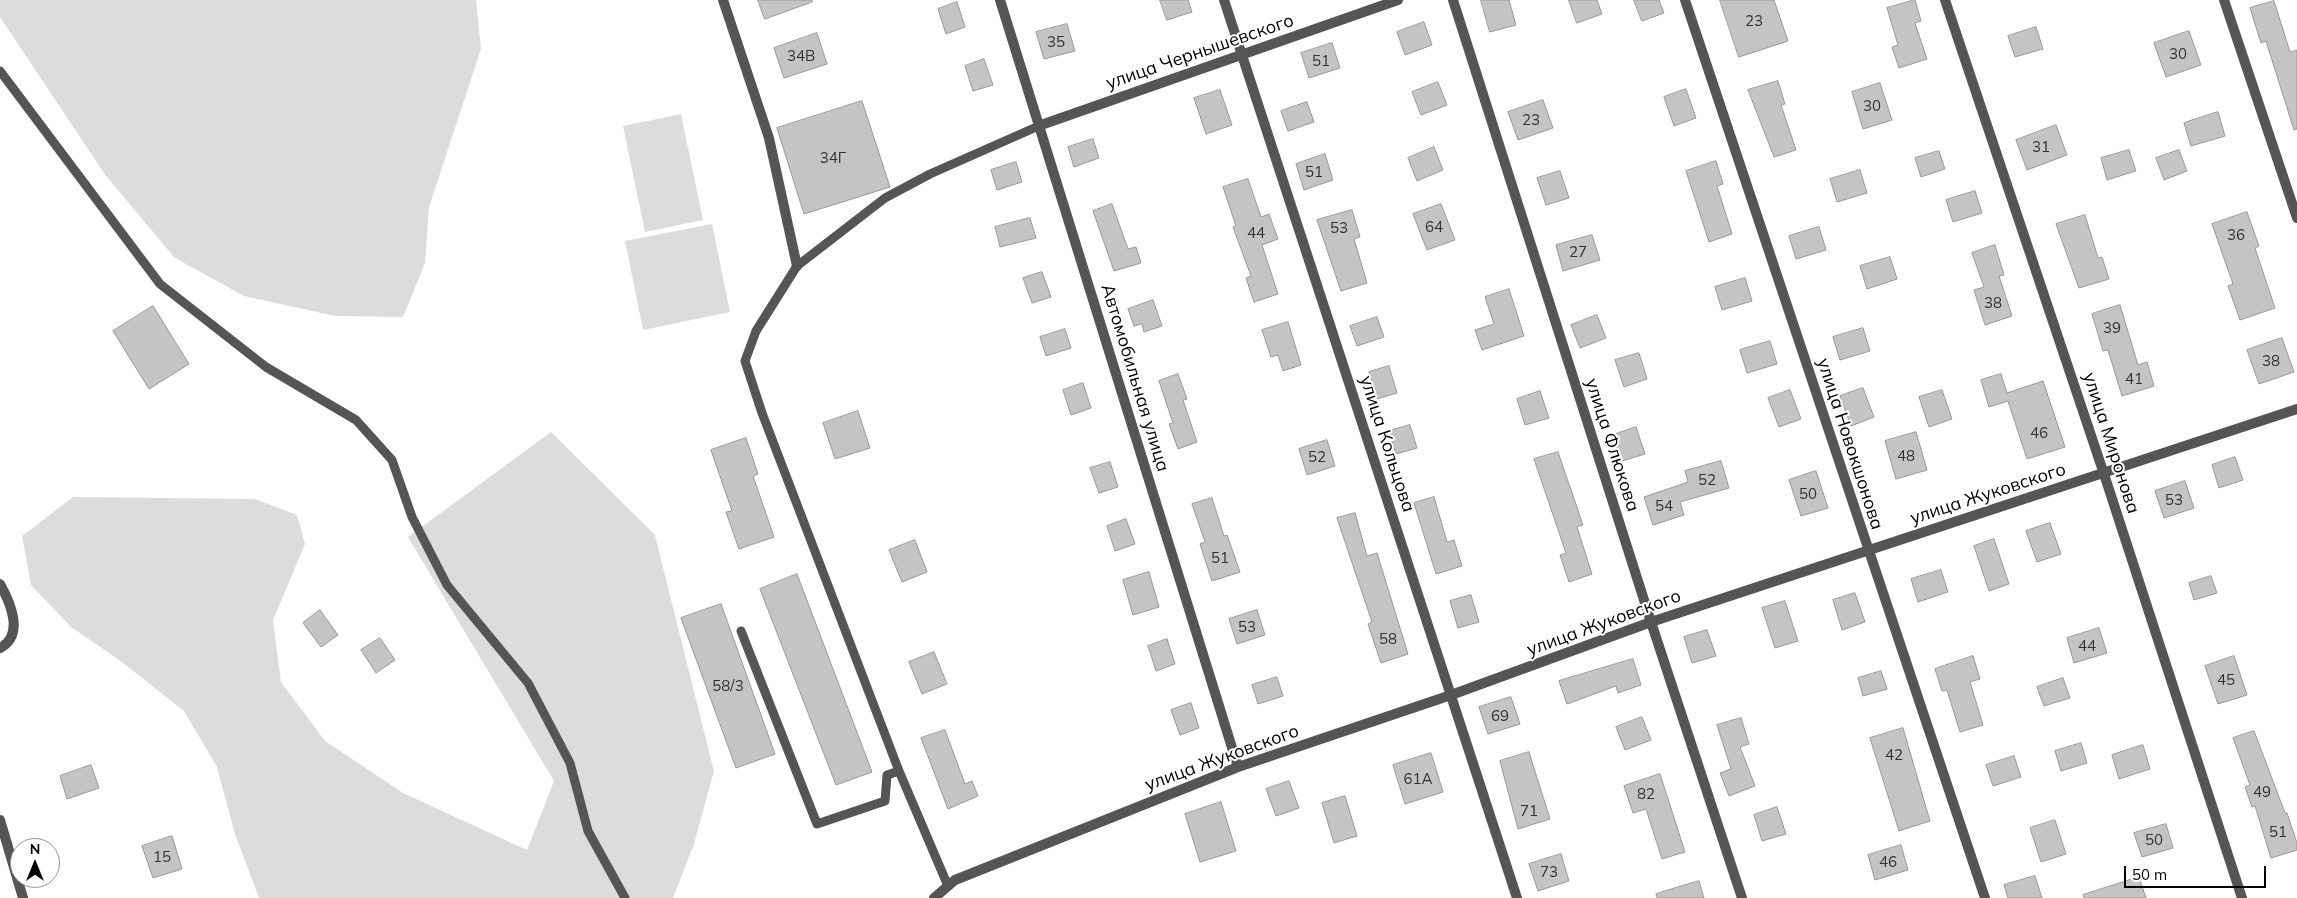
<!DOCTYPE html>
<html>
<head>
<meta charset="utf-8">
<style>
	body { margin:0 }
	#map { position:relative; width:2297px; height:898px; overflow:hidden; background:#fff; font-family:Mulish,sans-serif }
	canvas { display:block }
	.north { position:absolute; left:10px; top:838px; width:50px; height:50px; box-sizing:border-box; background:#fff; border:1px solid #999; border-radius:50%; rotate:0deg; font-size:14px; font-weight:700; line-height:20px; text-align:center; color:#000 }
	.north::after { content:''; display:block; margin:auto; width:18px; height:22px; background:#000; clip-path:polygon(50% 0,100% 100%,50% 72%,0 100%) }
	.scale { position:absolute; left:2124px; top:866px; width:142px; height:22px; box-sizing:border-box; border:2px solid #000; border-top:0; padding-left:6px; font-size:15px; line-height:18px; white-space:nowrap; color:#000; -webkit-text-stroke:4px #fff; paint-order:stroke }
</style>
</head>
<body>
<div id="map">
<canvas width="2297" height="898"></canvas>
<div class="north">N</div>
<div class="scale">50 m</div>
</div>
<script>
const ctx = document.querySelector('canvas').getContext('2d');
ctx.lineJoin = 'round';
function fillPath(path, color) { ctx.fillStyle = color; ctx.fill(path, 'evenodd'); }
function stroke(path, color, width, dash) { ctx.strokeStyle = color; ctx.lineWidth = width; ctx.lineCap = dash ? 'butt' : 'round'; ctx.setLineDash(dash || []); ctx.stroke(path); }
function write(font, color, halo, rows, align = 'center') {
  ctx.font = font + ' Mulish,sans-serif'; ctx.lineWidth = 4; ctx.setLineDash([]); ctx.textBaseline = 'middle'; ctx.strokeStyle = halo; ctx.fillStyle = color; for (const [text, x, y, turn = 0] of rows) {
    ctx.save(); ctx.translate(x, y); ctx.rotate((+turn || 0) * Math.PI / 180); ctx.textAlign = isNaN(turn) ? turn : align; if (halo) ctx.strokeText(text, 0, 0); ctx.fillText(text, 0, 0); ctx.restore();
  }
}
fillPath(new Path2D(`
	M0,0h476l5,49 -52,158 -4,56 -22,54 -68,-1 -91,-20 -69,-38 -69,-82 -106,-159z
	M681,114l22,106 -58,12 -22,-106z
	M712,224l18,88 -87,18 -18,-89z
	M551,432l104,103 59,236 -20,73 -21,54h-414l-24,-64 -18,-67 -33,-56 -62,-49 -51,-35 -40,-42 -9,-49 51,-39 182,2 42,16 8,29 -32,76 8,62 44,59 78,52 124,57 27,-69 -146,-244z`), '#dcdcdc');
const building = new Path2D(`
	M758,0h54v2l-47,17z
	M1160,0h28l4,12 -25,8z
	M1481,0h28l7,25 -26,7z
	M1569,0h28l5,14 -25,9z
	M1634,0h25l5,13 -22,8z
	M1720,0h54l14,41 -49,16z
	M1915,0l6,21 -6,2 12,36 -28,9 -7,-21 6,-2 -11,-37z
	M2274,1l16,51 7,-2v79l-3,1 -28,-89 -5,2 -11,-35z
	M957,2l8,25 -19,7 -8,-25z
	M1424,22l8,23 -27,10 -8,-23z
	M1067,24l8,27 -31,8 -8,-27z
	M2036,27l7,22 -28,8 -7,-21z
	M2189,31l12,34 -35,12 -12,-34z
	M817,33l10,31 -43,14 -10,-30z
	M1332,43l8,25 -31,10 -8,-25z
	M984,59l9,26 -20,6 -8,-25z
	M1778,81l7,23 -4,1 15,45 -22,7 -26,-67z
	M1438,82l9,23 -26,10 -9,-23z
	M1880,83l12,37 -29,9 -11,-37z
	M1686,89l10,29 -22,8 -10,-29z
	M1220,90l12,35 -26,9 -12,-36z
	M1543,100l10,28 -35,12 -10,-28z
	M862,101l28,86 -86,27 -27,-86z
	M1307,102l7,20 -26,9 -7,-20z
	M2218,112l7,24 -34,10 -7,-23z
	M2056,125l11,30 -40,15 -11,-30z
	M1093,139l6,19 -25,9 -6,-20z
	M1434,147l9,23 -26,11 -9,-23z
	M2129,150l7,21 -29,9 -6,-22z
	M2179,150l8,21 -23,9 -8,-22z
	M1939,151l6,18 -24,8 -6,-19z
	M1325,154l8,26 -29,10 -8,-26z
	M1716,161l7,23 -6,2 15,48 -23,8 -23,-71z
	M1016,162l6,20 -25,8 -6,-20z
	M1860,170l7,23 -30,9 -7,-23z
	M1560,171l9,27 -23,7 -9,-27z
	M1248,179l13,38 8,-3 9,25 -16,6 16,49 -24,8 -8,-24 5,-2 -18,-49 3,-1 -13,-39z
	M1975,191l7,22 -29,9 -7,-22z
	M1112,204l16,45 8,-2 5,16 -27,8 -21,-60z
	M1441,204l14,36 -28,10 -14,-36z
	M1352,210l8,27 -6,2 13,44 -26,8 -24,-71z
	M2247,212l12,34 -4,2 20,60 -35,12 -12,-34 5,-2 -21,-60z
	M2085,215l13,43 4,-1 7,22 -30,9 -23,-64z
	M1030,218l6,20 -36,9 -5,-20z
	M1819,227l7,23 -30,9 -7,-23z
	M1592,235l8,25 -37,11 -7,-26z
	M1995,245l9,30 -5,1 13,40 -27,9 -11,-35 10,-3 -12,-34z
	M1890,257l7,22 -30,10 -7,-23z
	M1042,272l9,25 -19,6 -9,-25z
	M1745,278l7,23 -30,9 -7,-23z
	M1509,289l15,47 -42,14 -7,-20 19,-6 -9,-27z
	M1153,300l9,26 -18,6 -2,-8 -8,2 -6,-17z
	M2120,305l18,60 9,-3 7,24 -32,10 -14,-46 -5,1 -11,-37z
	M153,306l36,58 -40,25 -36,-58z
	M1597,315l9,23 -26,10 -9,-23z
	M1377,317l7,20 -27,9 -7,-20z
	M1288,322l13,43 -18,6 -5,-16 -7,2 -9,-27z
	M1863,328l7,23 -30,9 -7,-23z
	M1065,329l6,19 -25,8 -6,-19z
	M2282,338l12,34 -35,12 -12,-34z
	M1770,341l7,23 -30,9 -7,-23z
	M1639,353l8,26 -23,8 -9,-27z
	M1389,366l8,27 -20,6 -8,-27z
	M1178,374l9,25 -4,1 14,42 -19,7 -9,-25 4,-1 -14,-42z
	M2001,374l6,19 36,-12 22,66 -38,12 -19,-58 -19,6 -8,-27z
	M1083,383l8,25 -20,7 -8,-25z
	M1863,388l11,29 -23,9 -11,-30z
	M1790,390l11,29 -22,8 -11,-29z
	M1942,390l10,29 -23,8 -10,-30z
	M1540,391l9,27 -24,7 -8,-26z
	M858,411l12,37 -35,11 -12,-36z
	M1410,425l7,23 -21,6 -7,-23z
	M1636,427l9,27 -23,7 -9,-26z
	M1916,432l11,38 -31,9 -11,-38z
	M746,438l12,36 -5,2 21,61 -35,12 -13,-37 6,-1 -21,-61z
	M1327,440l8,26 -28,9 -8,-26z
	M1558,452l25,73 -6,2 15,47 -23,8 -9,-27 6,-2 -32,-94z
	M2235,457l8,23 -24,8 -7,-23z
	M1721,461l8,27 -49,14 4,13 -31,10 -9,-28 44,-15 -3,-11z
	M1110,462l8,25 -19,6 -9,-25z
	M1816,471l12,37 -27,8 -12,-36z
	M2185,481l9,27 -30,10 -9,-27z
	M1434,497l13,45 7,-2 8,26 -26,8 -22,-71z
	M1212,498l12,38 3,-1 13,37 -28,9 -12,-37 5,-2 -13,-38z
	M1355,513l12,43 10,-3 31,101 -27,9 -13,-39 4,-2 -35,-104z
	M1126,519l9,25 -20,7 -8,-25z
	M2050,523l11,31 -24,8 -11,-31z
	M1994,539l15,45 -20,7 -15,-45z
	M915,540l12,32 -25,10 -13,-32z
	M1941,570l7,22 -30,10 -7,-23z
	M1149,572l10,35 -26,8 -10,-35z
	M797,574l75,198 -36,13 -76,-196z
	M2211,576l6,17 -23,7 -5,-17z
	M1855,593l10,29 -23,8 -9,-30z
	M1471,595l8,27 -21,6 -8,-27z
	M1785,601l13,40 -23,7 -13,-40z
	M721,604l54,150 -39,14 -55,-150z
	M320,610l18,25 -17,12 -18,-24z
	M1257,610l8,25 -28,9 -8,-25z
	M2099,628l8,25 -33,10 -7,-25z
	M1707,630l9,26 -24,7 -8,-26z
	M380,638l15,22 -19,13 -15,-23z
	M1167,639l8,25 -19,7 -8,-25z
	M934,652l13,32 -25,10 -13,-32z
	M1973,656l7,23 -10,3 13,43 -23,7 -13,-42 -5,1 -7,-22z
	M2234,656l13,39 -29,9 -13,-38z
	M1633,659l8,26 -23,8 -2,-7 -49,18 -8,-23z
	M1881,671l6,18 -24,7 -5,-18z
	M1277,677l6,19 -25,8 -6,-19z
	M2063,678l7,20 -26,8 -7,-19z
	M1511,697l9,27 -32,10 -9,-27z
	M1191,703l8,25 -19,7 -9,-25z
	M1642,717l9,23 -26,10 -9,-23z
	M1741,718l8,26 -9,3 15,39 -26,10 -9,-23 11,-4 -14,-44z
	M1903,728l27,93 -31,10 -29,-93z
	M945,730l20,54 7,-3 6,15 -30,13 -27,-71z
	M2254,731l31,82h2l10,30v7l-26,8 -16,-52 -3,1 -7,-20 5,-2 -17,-47z
	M2081,743l6,20 -26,8 -6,-20z
	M2143,745l7,24 -31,10 -7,-24z
	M1529,752l21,67 -32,10 -18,-68z
	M1431,753l12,39 -38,12 -12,-39z
	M2014,756l7,21 -28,9 -7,-21z
	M91,765l8,23 -32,11 -7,-23z
	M1660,774l25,78 -23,7 -16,-50 -13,4 -9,-27z
	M1289,781l10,27 -23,8 -10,-27z
	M1345,796l12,40 -23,7 -12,-40z
	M1221,802l15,49 -36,11 -15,-48z
	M1777,807l9,27 -24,7 -8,-26z
	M2055,820l11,34 -25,8 -11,-34z
	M2166,824l7,24 -31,9 -8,-24z
	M172,836l10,33 -29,9 -11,-32z
	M1901,845l7,25 -33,10 -7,-25z
	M1561,854l8,27 -31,10 -9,-27z
	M2035,876l7,22h-34l-4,-13z
	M2139,877l7,21h-62l-1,-3z
	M1699,881l5,17h-47l-1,-4z`);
fillPath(building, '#c4c4c4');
stroke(building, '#999', 1);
stroke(new Path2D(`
	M0,71l160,213 106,83 90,53 36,40 20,57 35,68 81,98 42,80 18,68 37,67
	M741,631l76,193 68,-23 2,-26 12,-4 -137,-358 -17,-52 11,-30 41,-65 88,-68 45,-24 111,-49
	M899,771l49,115`), '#555', 9);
stroke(new Path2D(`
	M723,0l46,138 28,128
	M1000,0l238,767
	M1224,0l293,898
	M1453,0l198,622 91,276
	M1685,0l300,898
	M1945,0l159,474 138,424
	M2224,0l73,218
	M1041,125l357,-125
	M0,584c10,18 25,51 0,64
	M0,820l23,78
	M934,898l21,-18 283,-113 213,-72 200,-73 646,-213`), '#555', 10);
write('15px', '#313131', null, [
	["23",1754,21],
	["35",1056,42],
	["30",2178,54],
	["34В",801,56],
	["51",1321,61],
	["30",1872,106],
	["23",1531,120],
	["31",2041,147],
	["34Г",833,158],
	["51",1314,172],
	["64",1434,227],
	["53",1339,228],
	["44",1256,233],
	["36",2236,235],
	["27",1578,252],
	["38",1993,303],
	["39",2112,328],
	["38",2271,361],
	["41",2134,379],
	["46",2039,433],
	["48",1906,456],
	["52",1317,457],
	["52",1707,480],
	["50",1808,494],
	["53",2174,500],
	["54",1664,506],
	["51",1220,558],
	["53",1247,627],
	["58",1388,639],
	["44",2087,646],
	["45",2226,680],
	["58/3",728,686],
	["69",1500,716],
	["42",1894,755],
	["61А",1418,779],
	["49",2262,792],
	["82",1646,794],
	["71",1529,811],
	["51",2278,832],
	["50",2154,840],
	["15",162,857],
	["46",1888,862],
	["73",1549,872]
]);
write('18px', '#000', '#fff', [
	["улица Чернышевского",1200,52,-19],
	["Автомобильная улица",1135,378,73],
	["улица Миронова",2111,443,72],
	["улица Кольцова",1387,444,72],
	["улица Новокшонова",1850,444,72],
	["улица Флюкова",1612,445,72],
	["улица Жуковского",1988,494,-18],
	["улица Жуковского",1604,623,-20],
	["улица Жуковского",1222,758,-20]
]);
</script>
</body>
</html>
